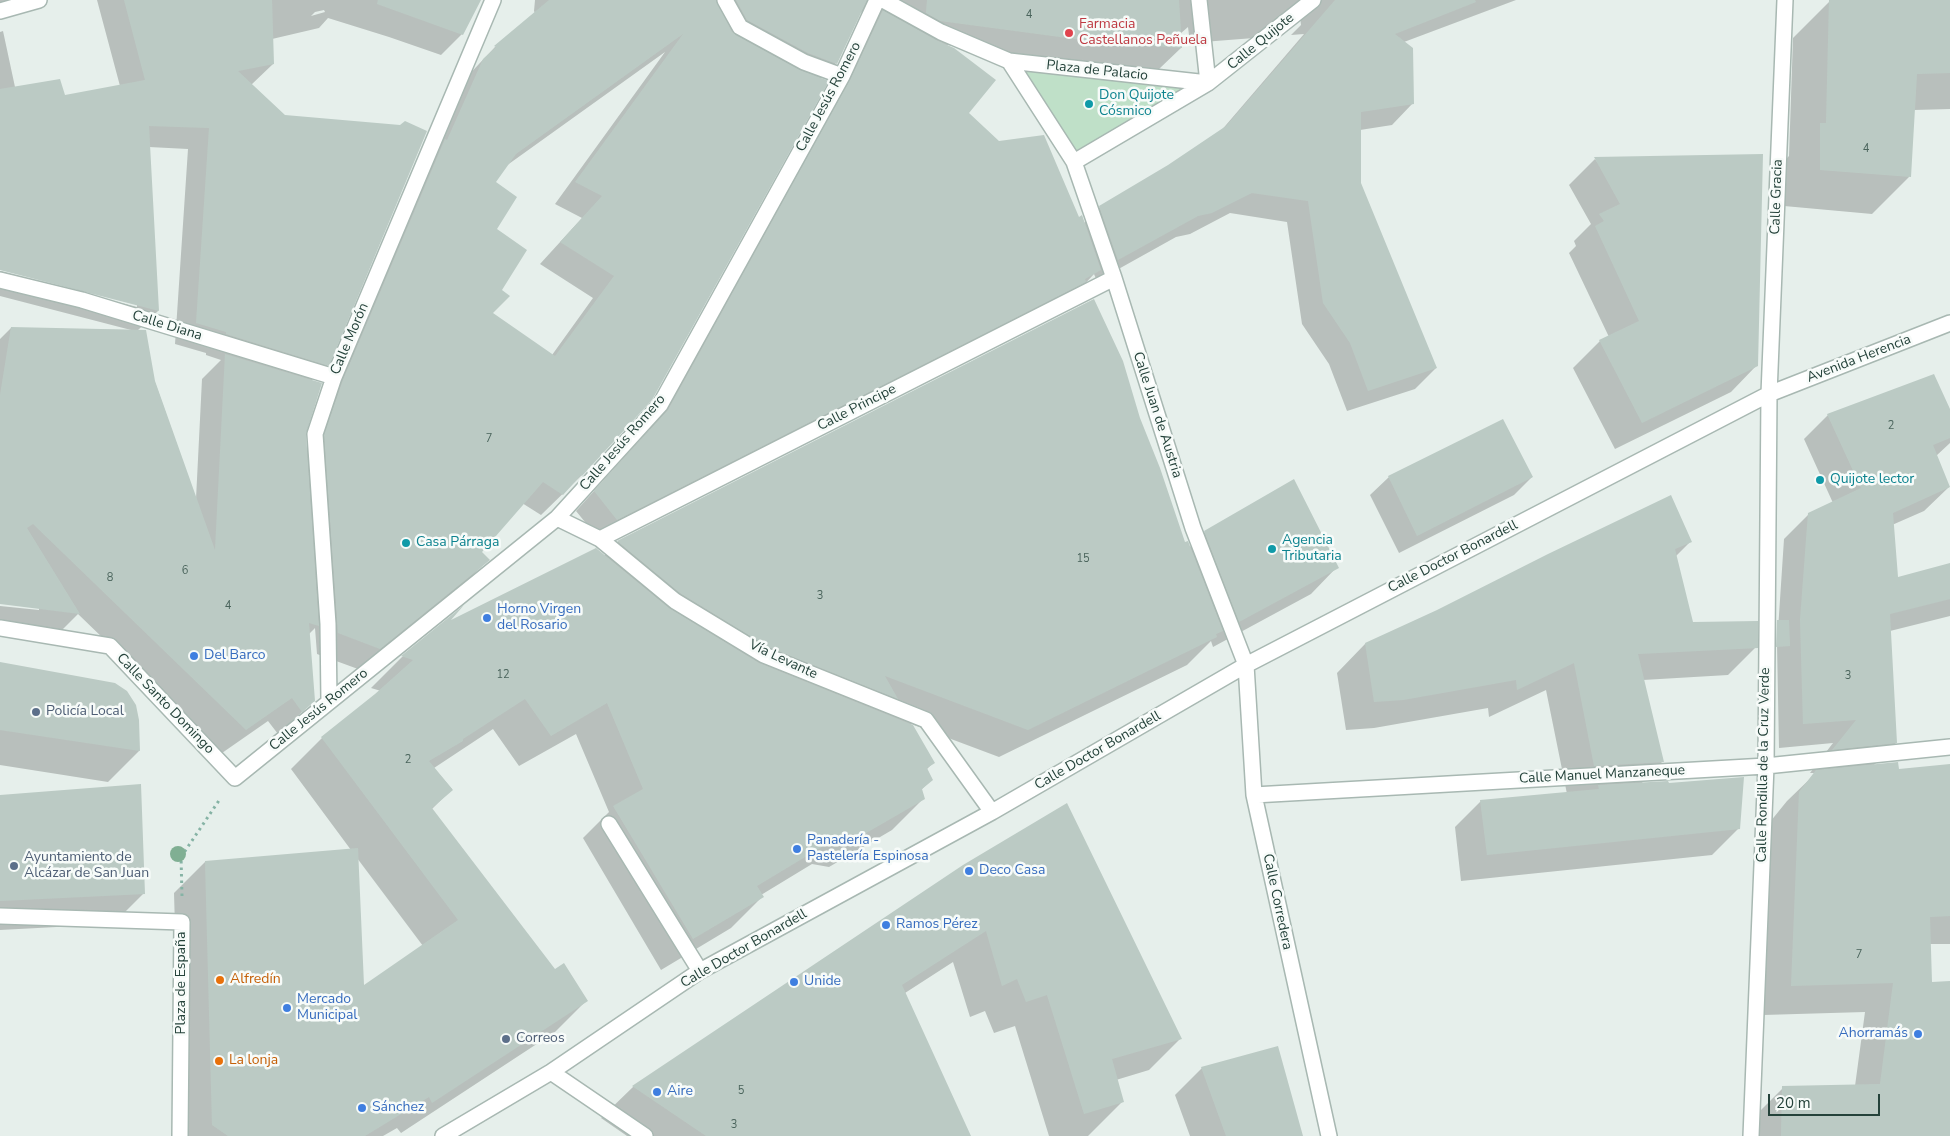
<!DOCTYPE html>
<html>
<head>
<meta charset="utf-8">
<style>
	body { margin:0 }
	#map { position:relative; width:1950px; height:1136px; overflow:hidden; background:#e6efeb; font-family:"Nunito Sans",sans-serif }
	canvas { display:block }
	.scale { position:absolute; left:1768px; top:1094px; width:112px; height:22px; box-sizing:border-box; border:2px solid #24423a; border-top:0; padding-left:6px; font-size:15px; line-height:18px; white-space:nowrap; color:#24423a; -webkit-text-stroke:4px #f7fbf9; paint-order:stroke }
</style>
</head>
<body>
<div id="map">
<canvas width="1950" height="1136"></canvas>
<div class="scale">20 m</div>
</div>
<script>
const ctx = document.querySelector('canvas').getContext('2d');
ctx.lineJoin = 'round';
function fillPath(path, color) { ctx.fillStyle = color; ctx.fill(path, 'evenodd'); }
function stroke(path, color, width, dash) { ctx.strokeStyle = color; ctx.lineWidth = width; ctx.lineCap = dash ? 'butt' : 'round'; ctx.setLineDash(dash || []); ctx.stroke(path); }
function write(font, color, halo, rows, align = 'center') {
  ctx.font = font + ' "Nunito Sans",sans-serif'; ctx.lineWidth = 5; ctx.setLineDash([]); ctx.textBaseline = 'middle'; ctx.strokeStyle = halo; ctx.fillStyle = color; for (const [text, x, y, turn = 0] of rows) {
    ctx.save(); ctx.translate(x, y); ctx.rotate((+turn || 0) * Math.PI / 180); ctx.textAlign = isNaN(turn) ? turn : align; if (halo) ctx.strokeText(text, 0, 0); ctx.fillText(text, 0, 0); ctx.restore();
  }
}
fillPath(new Path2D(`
	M1009,61l199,22 -134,79z`), '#bfe0c8');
fillPath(new Path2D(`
	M0,0h48l-48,14z
	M97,0h382l-17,34 -21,21 -52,-18 -61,-19 -9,10 -47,11 1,25 -22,21 77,280 -17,16 -7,53 2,18 16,-49 140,-321 33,-35 40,-34 -1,-2 1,-11h981l-112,42 9,61 -21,22 -32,5v53l76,185 -21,21 -68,22 -18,-47 -27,-40 -15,-102 -57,-9 -40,21 -14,3 -79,44 -3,-7 -13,14 -483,250 -22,-27 73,-81 183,-329 34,-88 -6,-1 -24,51 -16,16 -238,396 -41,40 -19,-12 -42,49 8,8 -21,21 -109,88 -41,-15 -2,-26 -6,6 5,67 -36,33 -10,-13 -46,32 -144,-139 -23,23 -55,-6v-25l39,4v-2l-39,-5v-264l11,-11 120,2 -131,-34v-25l137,36v-3l-137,-35v-237l3,-1 12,56 49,9 56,-10zM324,10l1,2 -14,4 4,-4zM1300,16l1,9 -10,10 13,-1 -84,98 -51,34 -69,41 -16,16 -117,-110 -20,-68 121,17 91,7 22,-21 -1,-14 8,-7 2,16 64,-5zM665,52l-110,152 27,14 -42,46 53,34 -41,57 -60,-41 8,-23 -5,-61 -1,-48 12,-16zM149,147l39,2 -13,195 31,9v2l15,5 -19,19 -6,120 -59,-168 21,-20z
	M1950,0v109l-36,1 -5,67 -37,37 -88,-8v-45l5,-5 4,-118 37,-37z
	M1595,159l162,206 -26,27 -116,57 -42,-81 27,-27 9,-4 -40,-84 7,-7 -2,-5 17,-17 -22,-39z
	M1093,300l46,118 46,126 4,4 16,-16 132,35 -26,27 -98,53 -2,-6 -24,24 -188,92 -88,-33 22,39 -7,7 5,10 -10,10 3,8 -32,32 -63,37 -17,-3 -51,31 2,1 -32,32 -70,42 -78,-132 26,-26 -33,-78 -57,32 -26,-37 -59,39 18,21 -21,21 124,161 31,30 -31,31 -154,101 -4,-5 -14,8h-202l-7,-243 31,-31 146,-12 -60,-81 31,-31 59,-47 -10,-3 31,-31 51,-41 -7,8 158,-68 14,-14zM357,858l66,88 -60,41z
	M1950,411v32l-14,13 13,31 -25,24 -32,14 4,54 54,-14v51l-60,15 6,112 -23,23 25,4 52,-5v179h-21l2,39 19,-1v154h-197l1,-19 29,-29 72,-2 10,-74 -102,3 7,-193 17,-21 29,-28h-6l23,-30 -54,5 -2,-103 7,-106 25,-25 24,-11 -29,-64 24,-24z
	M1503,421l29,56 -18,18 -115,58 -29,-58 19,-18z
	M1690,542l-15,15 17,67 64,23 -28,28 -85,5 19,82 -21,22 27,1 70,44 -26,26 -251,26 -6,-54 26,-26 86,-7 -21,-104 -57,27 -1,-9 -114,20 -28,2 -9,-57 28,-29z
	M0,663l138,57 1,31 -31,31 -108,-17z
	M0,796l144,97 -31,31 -113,6z
	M964,866l217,172 -32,32 -33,10 6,22 -34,34h-39l-34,-110 -21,7 -9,-22 -15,6 -17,-55 -48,31 65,143h-343l-26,-18 32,-31z
	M1202,1068l100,68h-112l-15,-41z`), '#0003');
fillPath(new Path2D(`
	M124,0h148l2,64 -36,7 47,44 115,10 5,-4 22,10 -98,235 -103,-32v-2l-30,-9 13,-195 -60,-2 10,185 -159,-41v-181l60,-10 5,16 80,-15z
	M378,0h103l-18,35 -86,-31z
	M549,0h167l16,32 4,3 64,35 29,11 -177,319 -70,76 -1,-1 -18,20 -20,-13 -61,70 8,8 -110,89 -42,-16 -14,-198 19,-55 102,-241 2,1 36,-81 13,-12 -2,-1zM683,34l-108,148 27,14 -42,46 54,34 -59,80 -62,-43 17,-17 -8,-6 25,-40 -30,-21 20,-32 -21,-15 20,-28z
	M736,0h131l-30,64 -29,-11 -61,-33z
	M927,0h252l3,48 -92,-7 -150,-20 -14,-8z
	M1335,0h140l1,2 -81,32 18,14 1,56 -53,8v71l76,185 -69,23 -18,-48 -27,-40 -15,-102 -56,-8 -40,20 -14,3 -80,44 -19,-54 69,-41 58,-39z
	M1829,0h121v73l-33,1 -6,103 -91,-7v-47h6z
	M883,10l53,30 18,8 42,32 -27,33 30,28 45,-6 35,82 3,-2 19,55 -16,9 1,3 -469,238 -23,-29 74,-81 182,-330z
	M1763,154l-5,212 -116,57 -43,-83 40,-19 -44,-95 9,-5 -5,-7 21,-10 -26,-47z
	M1094,299l29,62 17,57 20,50 25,74 3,-1 35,90 -7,3 1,3 -189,93 -143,-54 13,23 -130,-52 -88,-54 -63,-52z
	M11,327l135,3 9,51 60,169 10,-196 97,29 -16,51 13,192 -10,-3 6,78 -13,11 -10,-14 -46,32 -213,-206 -6,4 53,86 -80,-10v-209z
	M1934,374l16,35v29l-17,7 17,42 -57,26 5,64 52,-14v36l-60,15 7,129 -65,7 24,-30 -53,4 -3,-104 8,-107 53,-25 -34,-74z
	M1503,419l30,58 -116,59 -29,-60z
	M1294,479l45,89 -100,54 -35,-91z
	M1671,495l21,47 -17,7 18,73 65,-1v27l-120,6 26,108 -70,4 -20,-103 -57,27 -1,-10 -113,20 -29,2 -9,-59 72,-33 111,-56z
	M596,548l73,60 90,55 154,62 22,38 -8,5 6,12 -11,9 3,10 -64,37 -16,-3 -88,53 7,11 -71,42 -80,-133 30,-17 -36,-86 -56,33 -26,-37 -62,40v2l-34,20 24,29 -21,18 123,161 9,-6 24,38 -156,102 -3,-6 -64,39h-137l-16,-11 -7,-264 153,-13 6,137 94,-65 -137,-183 54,-43 38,-34 -12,-4 63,-51 -13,15z
	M1777,620h12l1,26 -14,1z
	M0,662l115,21 12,8 9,14 3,15 1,31 -140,-21z
	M1898,762l1,7 51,-5v152l-20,1 2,65 18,-1v155h-169l1,-50 98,-2 13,-101 -102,3 8,-194 17,-22z
	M1744,777l-4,52 -253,26 -7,-55 119,-11 -1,-4 70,-4 1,2z
	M141,784l4,110 -145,7v-106z
	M1067,803l115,236 -70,20 12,43 -40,12 -37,-119 -21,7 -9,-23 -15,7 -16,-55 -84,54 69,151h-265l-74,-50 331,-221z
	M1278,1046l25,90h-77l-25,-69z`), '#bbcac4');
const minor = new Path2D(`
	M725,0l15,27 64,35 38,14
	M883,0l58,32 68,29 199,22
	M1199,0l9,83
	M0,11l39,-11
	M1009,61l65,101 40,116 79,250 53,137 8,130 75,341
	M1074,162l134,-79 105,-83
	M0,280l82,20 252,77
	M557,518l43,21 75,62 89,54 162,65 66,92
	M600,539l514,-261
	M0,628l110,18 125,132 322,-260 103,-113 182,-329 35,-76
	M329,701l-1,-77 -13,-190 19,-57 159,-377
	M1254,795l512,-29 184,-19
	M609,824l91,147
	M0,916l182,6 -2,214
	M551,1072l94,64
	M443,1136l108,-64 149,-101 292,-159 254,-147 523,-271 181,-71
	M1751,1136l15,-370 3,-372 16,-394`);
stroke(minor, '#a8b8b2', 18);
stroke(new Path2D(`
	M182,896l-1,-39 39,-58`), '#86b3a5', 3, [2.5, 4]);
stroke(minor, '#fff', 15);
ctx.fillStyle = '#80af93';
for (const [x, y] of [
	[178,854]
]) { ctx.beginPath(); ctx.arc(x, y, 8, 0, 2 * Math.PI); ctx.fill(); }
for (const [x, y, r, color] of [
	[1069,33,5,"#e0444e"],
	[1089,104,5,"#0f9aa8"],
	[1820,480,5,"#0f9aa8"],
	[406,543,5,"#0f9aa8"],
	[1272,549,5,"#0f9aa8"],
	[487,618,5,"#3f7fe0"],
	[194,656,5,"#3f7fe0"],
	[36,712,5,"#5c6f8a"],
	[797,849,5,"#3f7fe0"],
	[14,866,5,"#5c6f8a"],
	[969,871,5,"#3f7fe0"],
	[886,925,5,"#3f7fe0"],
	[220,980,5,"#e8710a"],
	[794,982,5,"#3f7fe0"],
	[287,1008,5,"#3f7fe0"],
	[1918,1034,5,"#3f7fe0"],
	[506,1039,5,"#5c6f8a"],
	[219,1061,5,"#e8710a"],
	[657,1092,5,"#3f7fe0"],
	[362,1108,5,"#3f7fe0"]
]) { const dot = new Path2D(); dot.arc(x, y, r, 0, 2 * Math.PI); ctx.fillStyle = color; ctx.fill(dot); stroke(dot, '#f7fbf9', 2); }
write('11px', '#4a645c', null, [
	["4",1029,15],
	["4",1866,149],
	["2",1891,426],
	["7",489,439],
	["15",1083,559],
	["6",185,571],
	["8",110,578],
	["3",820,596],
	["4",228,606],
	["12",503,675],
	["3",1848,676],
	["2",408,760],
	["7",1859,955],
	["5",741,1091],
	["3",734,1125]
]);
write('14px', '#be3a42', '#f7fbf9', [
	["Farmacia",1079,25],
	["Castellanos Peñuela",1079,41]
], 'left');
write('14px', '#24423a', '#f7fbf9', [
	["Calle Quijote",1261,42,-39],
	["Plaza de Palacio",1097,71,6],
	["Calle Jesús Romero",829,97,-62],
	["Calle Gracia",1777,197,-88],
	["Calle Diana",167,326,17],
	["Calle Morón",350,339,-67],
	["Avenida Herencia",1859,359,-21],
	["Calle Principe",857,408,-27],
	["Calle Juan de Austria",1157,415,72],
	["Calle Jesús Romero",623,443,-49],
	["Calle Doctor Bonardell",1453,557,-27],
	["Vía Levante",783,660,25],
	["Calle Santo Domingo",165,704,46],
	["Calle Jesús Romero",319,710,-39],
	["Calle Doctor Bonardell",1098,751,-30],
	["Calle Rondilla de la Cruz Verde",1764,765,-89],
	["Calle Manuel Manzaneque",1602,775,-3],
	["Calle Corredera",1277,902,78],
	["Calle Doctor Bonardell",744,949,-30],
	["Plaza de España",182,983,-90]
]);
write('14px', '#0d838f', '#f7fbf9', [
	["Don Quijote",1099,96],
	["Cósmico",1099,112],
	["Quijote lector",1830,480],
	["Agencia",1282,541],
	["Tributaria",1282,557],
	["Casa Párraga",416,543]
], 'left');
write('14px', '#366cbe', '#f7fbf9', [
	["Horno Virgen",497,610],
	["del Rosario",497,626],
	["Del Barco",204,656],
	["Panadería -",807,841],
	["Pastelería Espinosa",807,857],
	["Deco Casa",979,871],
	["Ramos Pérez",896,925],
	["Unide",804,982],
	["Mercado",297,1000],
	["Municipal",297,1016],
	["Ahorramás",1908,1034,"right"],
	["Aire",667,1092],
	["Sánchez",372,1108]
], 'left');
write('14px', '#4e5e75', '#f7fbf9', [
	["Policía Local",46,712],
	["Ayuntamiento de",24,858],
	["Alcázar de San Juan",24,874],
	["Correos",516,1039]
], 'left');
write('14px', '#c56008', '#f7fbf9', [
	["Alfredín",230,980],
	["La lonja",229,1061]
], 'left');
</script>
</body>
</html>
